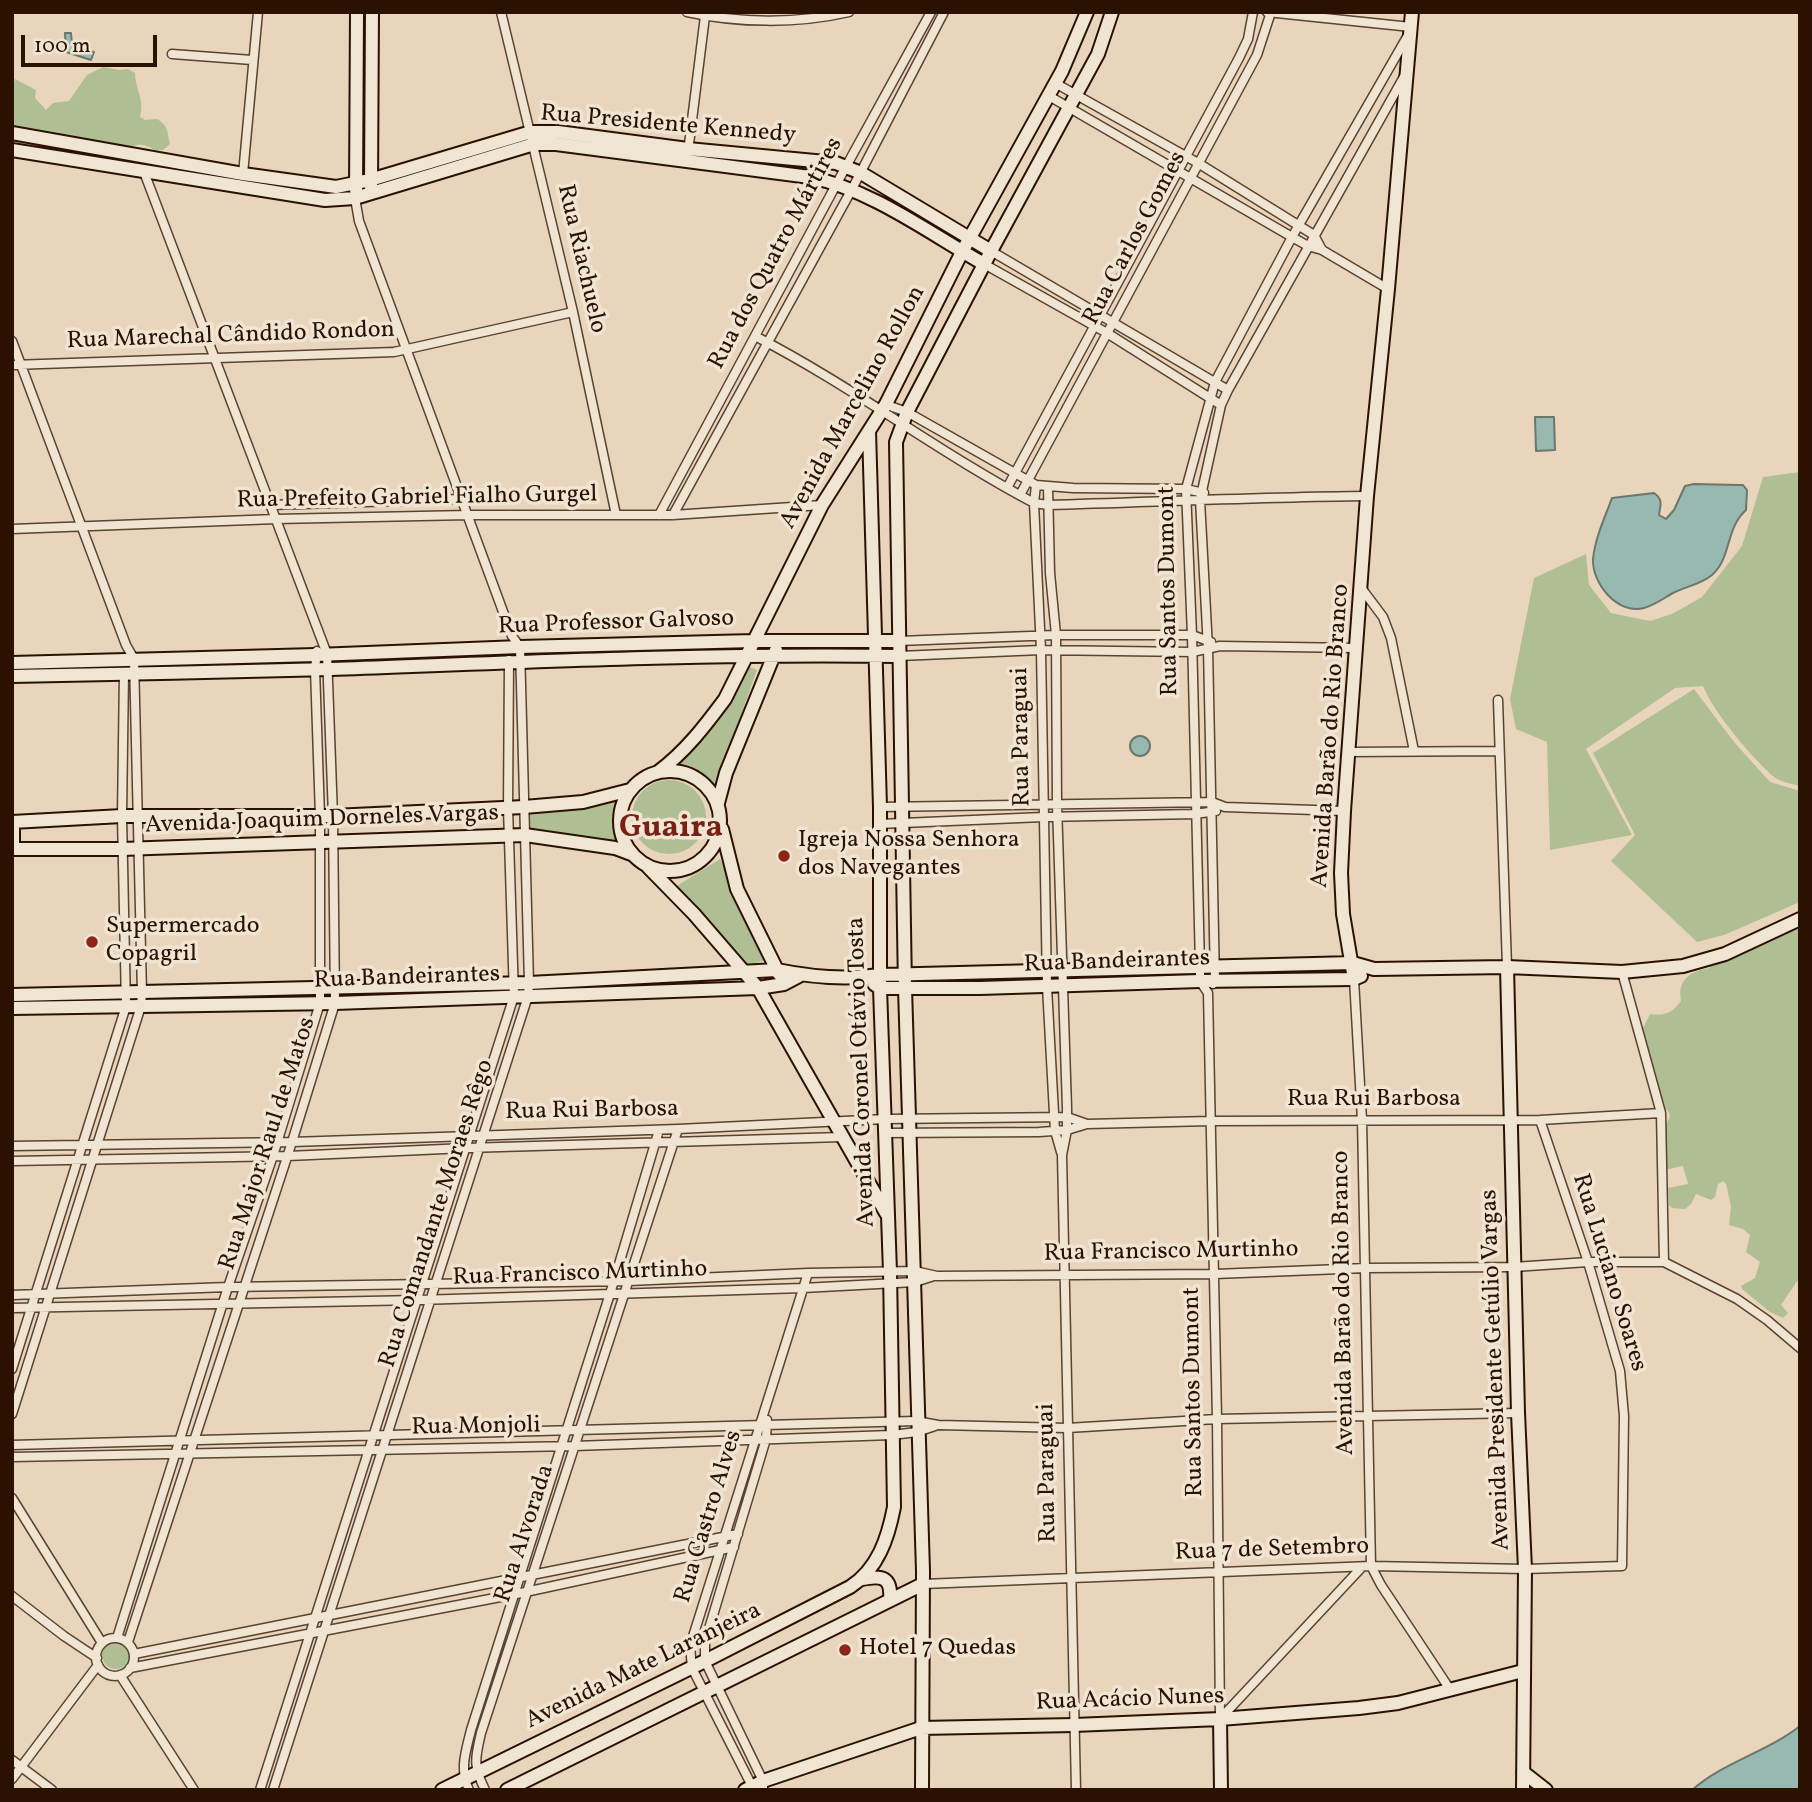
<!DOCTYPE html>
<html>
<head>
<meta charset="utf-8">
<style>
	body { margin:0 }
	#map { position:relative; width:1812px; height:1802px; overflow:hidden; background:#e8d5bb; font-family:Vollkorn,serif }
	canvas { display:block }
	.frame { position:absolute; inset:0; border:14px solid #2b1200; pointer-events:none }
	.scale { position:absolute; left:21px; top:35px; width:136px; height:32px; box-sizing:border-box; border:4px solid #2b1200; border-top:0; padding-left:9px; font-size:21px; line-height:24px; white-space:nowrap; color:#2b1200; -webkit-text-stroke:5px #f0e4d3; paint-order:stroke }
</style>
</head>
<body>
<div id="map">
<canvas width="1812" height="1802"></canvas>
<div class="frame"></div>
<div class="scale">100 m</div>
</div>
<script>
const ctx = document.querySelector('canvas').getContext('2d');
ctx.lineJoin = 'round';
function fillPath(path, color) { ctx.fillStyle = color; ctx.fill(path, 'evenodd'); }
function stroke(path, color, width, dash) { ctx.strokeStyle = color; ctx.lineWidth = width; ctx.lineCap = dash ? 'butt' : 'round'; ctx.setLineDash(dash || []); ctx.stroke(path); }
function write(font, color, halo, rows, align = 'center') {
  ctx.font = font + ' Vollkorn,serif'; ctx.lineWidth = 7; ctx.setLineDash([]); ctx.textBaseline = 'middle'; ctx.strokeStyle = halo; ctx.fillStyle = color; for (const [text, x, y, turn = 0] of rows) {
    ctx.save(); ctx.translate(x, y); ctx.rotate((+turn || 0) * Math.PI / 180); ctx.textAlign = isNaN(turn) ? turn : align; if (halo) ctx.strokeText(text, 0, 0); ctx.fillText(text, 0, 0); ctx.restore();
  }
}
fillPath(new Path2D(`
	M103,67l17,3 8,-1 7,4c0,16 10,26 5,44l5,3 12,-1c12,7 10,13 13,25l-7,6h-8c-16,-9 -21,-5 -36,3l-72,-21 -1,3 -34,-3v-42l3,-11 21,11 -1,8 11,12 7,-7 16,-2 18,-26z
	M1800,472v314c-8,-2 -19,-4 -26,-9 -22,-19 -60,-64 -71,-91l-28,2 -89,61 46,86 -82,15 -3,-108 -31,-13 -6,-30 24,-121 52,-24 3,31 22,28 39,8 22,-7 30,-17 40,-51 21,-69z
	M744,665l13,5 -43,120 -19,-15 -22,-8 41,-42z
	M1694,689l40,53 36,40 30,9v111l-76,33 -27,7 -86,-81 24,-26 -42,-82z
	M632 817a37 37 0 1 1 74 0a37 37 0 1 1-74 0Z
	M617,800l2,42 -89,-10 -1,-18z
	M720,859l46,101 -24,7 -67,-80z
	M1800,922v355l-19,28 7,8 -5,5 -13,-6 -28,-23 -1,-3 14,-8 5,-16 -14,-10 4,-17 -7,-6 -14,-4 2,-19 -5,-22 -3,-3 -5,3 -3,13 -4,3 -15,-6 -5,10 -6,5 -13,-1 -3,-3 -1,-17 20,-4 -5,-18 -19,4 1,-44 5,-9 -1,-5 -6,-6 -15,-52 -5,-26 7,-14c15,2 22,-1 31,-13 -4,-22 10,-30 29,-33l-2,-5z
	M102 1655a14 14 0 1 1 28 0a14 14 0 1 1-28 0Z`), '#b0be94');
const water = new Path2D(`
	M65,33h6l1,12 22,7 -3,8 -25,-8z
	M1535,417h19l1,33 -19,1z
	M1694,484l44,1h5l4,5 -1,20c-21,19 -14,47 -34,65 -12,10 -26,11 -39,18 -9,5 -18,12 -29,15 -26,7 -52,-24 -51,-49 2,-21 12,-42 19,-61l42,-5c10,7 6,13 5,22l7,4 8,-9 11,-24z
	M1130 746a10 10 0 1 1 20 0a10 10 0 1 1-20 0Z
	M1800,1726v64h-108c32,-28 75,-38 108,-64z`);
fillPath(water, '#97b9b1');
stroke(water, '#6c766a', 2);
const street = new Path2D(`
	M501,12l72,300 43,203
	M687,12c51,11 110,12 162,0
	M1267,12l144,15
	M172,54l80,6
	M1055,83l143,80 116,72 8,15
	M1049,96l243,141 16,9 14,4 66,39
	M688,152l17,-136
	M243,174l15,-162
	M991,251l237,139
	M984,264l123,69 114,72
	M755,336c97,50 183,116 279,167l14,2c107,-3 213,-8 319,-9
	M12,341l114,304 8,14 8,334 -1,13 -129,408
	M12,365l382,-13 179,-40
	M884,404l23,8 129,73 37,3 113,1 18,4
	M1036,485l-2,18 7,147 6,337 8,144 6,21
	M1048,487l2,86 6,62 1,170 10,303v22l-5,25 14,635
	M1007,488l232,-430 9,-19 5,-27
	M1020,495l237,-440 14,-43
	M270,505l191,-6
	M659,515l178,-332 94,-171
	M673,515l179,-326 92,-177
	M12,529l264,-10 192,-4h205l149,-10
	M1362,589l21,28 8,21 23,113
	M899,641l157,-6h136l19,7
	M899,656l142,-6 151,2 28,-6 135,2
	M1498,700l9,267
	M1348,752l151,-1
	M880,807l332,-5 13,5 119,4
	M879,824l164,-7 152,-3 21,-3
	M1622,972l39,141 3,149
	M1354,979l8,141 9,446 10,19 70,106
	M1213,984l2,-3 -7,-333 -8,-148 21,-95 7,-15 177,-315
	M886,1133l153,-1 28,-2 20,-6 123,-3 330,-1 121,-7
	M12,1146l280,-4 386,-13 208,-10 181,-2 20,7
	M12,1161l276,-5 178,-8 376,-11
	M12,1295l216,-8 401,-6 179,-8 107,-2 22,5 278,-2 151,-6 148,-1 74,-5h76l73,37 30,21 33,28
	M12,1308l407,-8 384,-12 112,-6 19,-6
	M12,1369l114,-363 -4,-190 2,-144
	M12,1445l904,-24 22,4 129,3 150,-9 301,-6
	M12,1457l562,-11 318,-11 25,-3 18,-6
	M12,1498l90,145
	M923,1584l448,-18 154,3 97,-3 2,-150 -4,-45 -32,-109 -48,-142
	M12,1596l52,40 33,22
	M117,1638l111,-351 45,-131 47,-153v-187l-5,-147 2,-18
	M96 1657a19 19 0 1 1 38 0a19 19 0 1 1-38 0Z
	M128,1642l164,-500 43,-139 -2,-187 -6,-162 -183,-482
	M134,1654l604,-120
	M130,1668l386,-74 218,-47
	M120,1675l74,115
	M1220,1719l-3,-300 -9,-426 -8,-12v-14l-8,-332 -6,-146 29,-107 77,-145 115,-200
	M1220,1719l142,-152
	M12,1760l40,30
	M12,1779l86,-114
	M260,1790l254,-794 -6,-188 1,-148
	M273,1790l255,-794 1,-13 -9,-336 -8,-11 -153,-415 -4,-23
	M469,1790c-10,-21 -3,-39 2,-60l143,-449 45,-151
	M485,1790c-12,-24 -10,-32 -4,-57l197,-604
	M754,1790l-62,-122 -2,-22 118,-373
	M763,1790v-9l-58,-120v-19l61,-203 1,-19`);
const secondary = new Path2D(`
	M12,133l231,41 93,13 34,-7 161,-48h27l130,17 148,14 25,10 130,78
	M12,150l313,50 30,-2 179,-54h22l254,33c62,13 119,56 174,87
	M371,187l1,-175
	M356,190l1,-178
	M12,663l304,-8 204,-8 233,-6h146
	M12,676c106,-2 213,-4 319,-7 189,-7 378,-16 568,-13
	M620 821a50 50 0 1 1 100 0a50 50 0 1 1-100 0Z
	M658,772c27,-20 47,-46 67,-73l97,-194 64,-101 76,-152 100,-181 25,-59
	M718,803l8,-30 50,-123
	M12,822l110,-6h211l191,-9 59,-5 47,-12
	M722,829l15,60 42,85
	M12,849h110l403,-14 90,13 16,6
	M13,849v-27
	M648,867l46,47 64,74 128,225
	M1507,967l11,446 7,156 -2,221
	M1354,979l-11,-65 -2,-41 3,-62 23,-315 21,-207 24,-277
	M874,984l6,4h100l220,-7 154,-2 7,-3
	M12,995l517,-12 248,-13c34,7 69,10 103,5l473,-12 21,6 133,-2 115,5 61,-6 42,-12 75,-35
	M12,1008l323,-5 423,-15 26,-4 17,-9
	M862,1579c20,-4 30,-2 28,21
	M1220,1719l1,71
	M1523,1772l23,18
	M442,1790l263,-129 145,-74c28,-18 38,-49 44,-80l-4,-235 -10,-284v-181l-11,-376
	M507,1790l416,-206
	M745,1790l18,-9 158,-53 153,-3 146,-6 139,-11 39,-5 125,-32
	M922,1790l1,-219 -18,-583 -9,-546 11,-30 84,-161 107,-197 14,-42`);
stroke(street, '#5a432f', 11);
stroke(secondary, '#2b1200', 16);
stroke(street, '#f0e4d3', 8);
stroke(secondary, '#f0e4d3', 12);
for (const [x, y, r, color] of [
	[784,856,7,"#8f2418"],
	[92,942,7,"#8f2418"],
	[845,1650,7,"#8f2418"]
]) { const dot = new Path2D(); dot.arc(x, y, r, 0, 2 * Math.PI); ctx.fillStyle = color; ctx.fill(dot); stroke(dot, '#f0e4d3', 2.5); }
write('24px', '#2b1200', '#f0e4d3', [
	["Rua Presidente Kennedy",668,126,5],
	["Rua Carlos Gomes",1136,239,-62],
	["Rua dos Quatro Mártires",777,254,-62],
	["Rua Riachuelo",580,259,77],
	["Rua Marechal Cândido Rondon",231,337,-2],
	["Avenida Marcelino Rollon",854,408,-61],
	["Rua Prefeito Gabriel Fialho Gurgel",417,499,-1],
	["Rua Santos Dumont",1170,591,-91],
	["Rua Professor Galvoso",616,624,-2],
	["Avenida Barão do Rio Branco",1332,736,-86],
	["Rua Paraguai",1023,737,-91],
	["Avenida Joaquim Dorneles Vargas",322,821,-2],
	["Rua Bandeirantes",1117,963,-2],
	["Rua Bandeirantes",407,979,-2],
	["Avenida Coronel Otávio Tosta",863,1072,-92],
	["Rua Rui Barbosa",1374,1101],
	["Rua Rui Barbosa",592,1112,-1],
	["Rua Major Raul de Matos",269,1144,-72],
	["Rua Comandante Moraes Rêgo",438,1214,-72],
	["Rua Francisco Murtinho",1171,1253,-1],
	["Rua Luciano Soares",1608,1273,73],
	["Rua Francisco Murtinho",580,1275,-2],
	["Avenida Barão do Rio Branco",1345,1303,-91],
	["Avenida Presidente Getúlio Vargas",1497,1370,-92],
	["Rua Santos Dumont",1195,1392,-91],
	["Rua Monjoli",476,1428,-1],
	["Rua Paraguai",1049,1473,-91],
	["Rua Castro Alves",710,1517,-73],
	["Rua Alvorada",526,1534,-72],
	["Rua 7 de Setembro",1272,1551,-2],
	["Avenida Mate Laranjeira",644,1667,-26],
	["Rua Acácio Nunes",1130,1701,-2]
]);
write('24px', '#2b1200', '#f0e4d3', [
	["Igreja Nossa Senhora",798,842],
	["dos Navegantes",798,870],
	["Supermercado",106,928],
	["Copagril",106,956],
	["Hotel 7 Quedas",859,1650]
], 'left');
write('bold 32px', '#7a1f14', '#f0e4d3', [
	["Guaira",671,830]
]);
</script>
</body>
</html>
